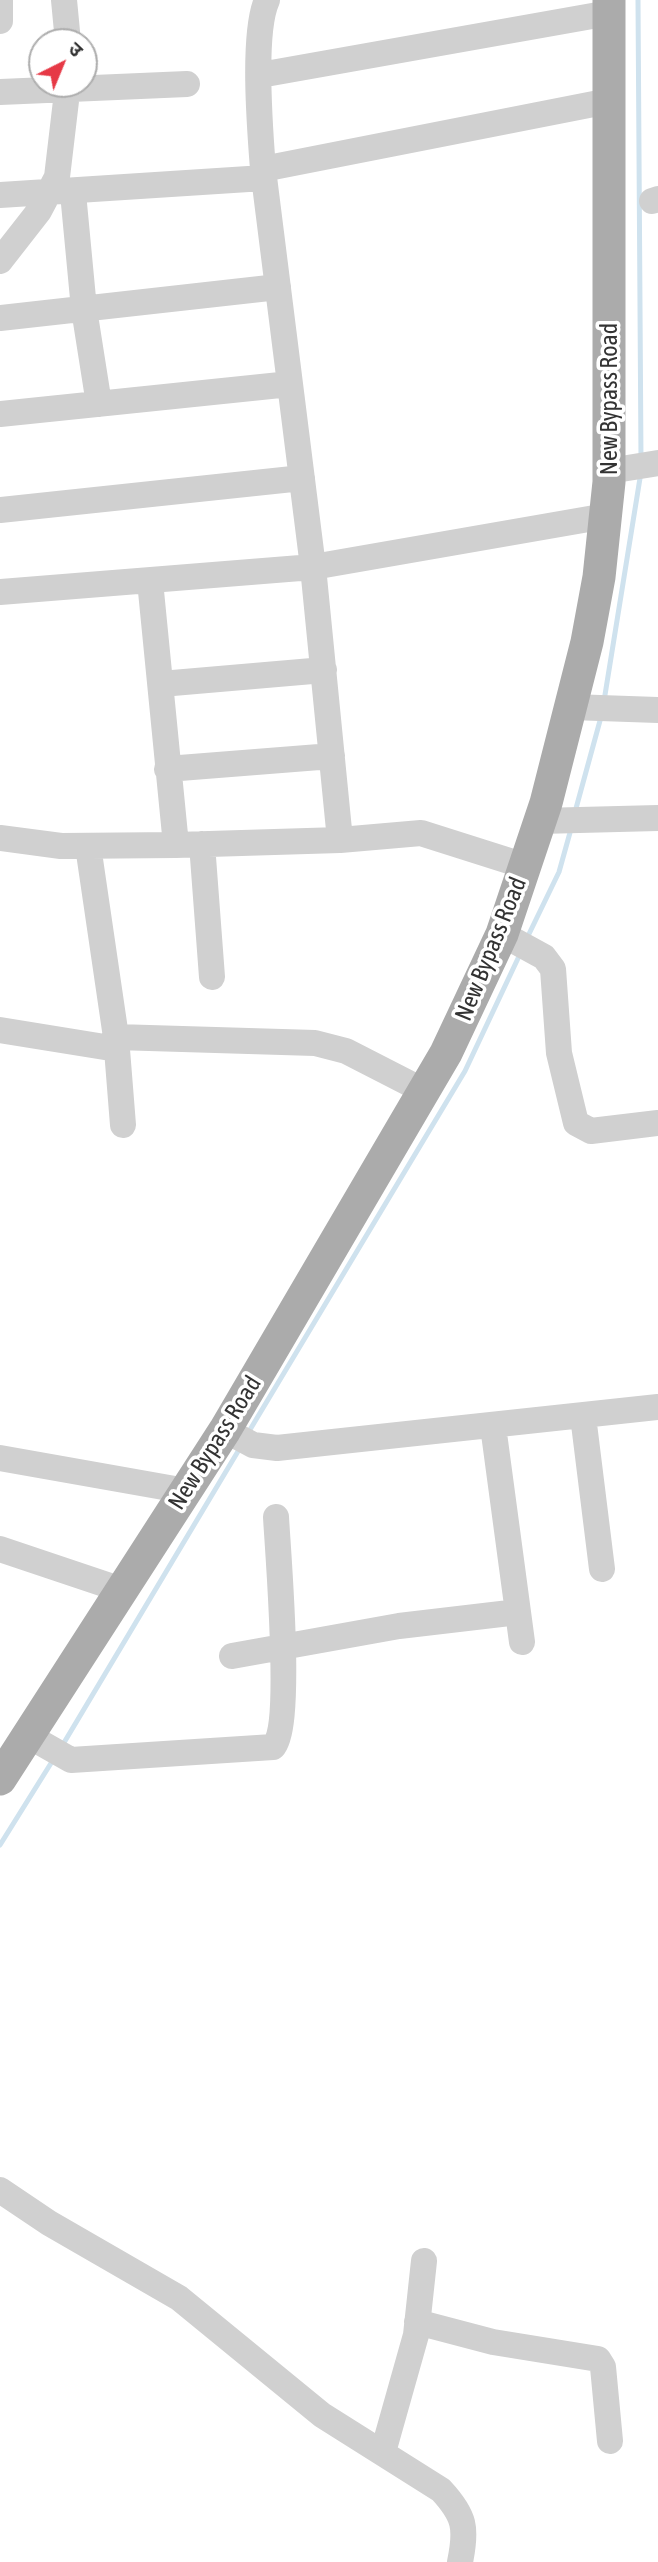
<!DOCTYPE html>
<html>
<head>
<meta charset="utf-8">
<style>
	body { margin:0 }
	#map { position:relative; width:658px; height:2562px; overflow:hidden; background:#fff; font-family:"Asap Condensed","Noto Sans Devanagari",sans-serif }
	canvas { display:block }
	.north { position:absolute; left:28px; top:28px; width:70px; height:70px; box-sizing:border-box; background:#fff; border:2px solid #adadad; border-radius:50%; rotate:43deg; font-size:19px; font-weight:700; line-height:28px; text-align:center; color:#333 }
	.north::after { content:''; display:block; margin:auto; width:24px; height:32px; background:#e63946; clip-path:polygon(50% 0,100% 100%,50% 72%,0 100%) }
</style>
</head>
<body>
<div id="map">
<canvas width="658" height="2562"></canvas>
<div class="north">उ</div>
</div>
<script>
const ctx = document.querySelector('canvas').getContext('2d');
ctx.lineJoin = 'round';
function stroke(path, color, width, dash) { ctx.strokeStyle = color; ctx.lineWidth = width; ctx.lineCap = dash ? 'butt' : 'round'; ctx.setLineDash(dash || []); ctx.stroke(path); }
function write(font, color, halo, rows, align = 'center') {
  ctx.font = font + ' "Asap Condensed",sans-serif'; ctx.lineWidth = 7; ctx.setLineDash([]); ctx.textBaseline = 'middle'; ctx.strokeStyle = halo; ctx.fillStyle = color; for (const [text, x, y, turn = 0] of rows) {
    ctx.save(); ctx.translate(x, y); ctx.rotate((+turn || 0) * Math.PI / 180); ctx.textAlign = isNaN(turn) ? turn : align; if (halo) ctx.strokeText(text, 0, 0); ctx.fillText(text, 0, 0); ctx.restore();
  }
}
stroke(new Path2D(`
	M638,0l3,459
	M604,701l37,-229
	M575,812l26,-95
	M528,936l31,-64 12,-43
	M248,1433l217,-362 56,-119
	M62,1746l178,-298
	M0,1845l53,-85`), '#cfe2ee', 5);
stroke(new Path2D(`
	M64,0l4,42
	M267,0c-15,33 -7,131 -4,169l50,398 27,273
	M0,21v-21
	M260,75l349,-62
	M0,92l187,-8
	M263,169l346,-68
	M73,193l11,116 15,95
	M0,195l264,-17
	M652,201l6,-2
	M0,261l39,-50 18,-34 11,-93
	M0,318l278,-31
	M0,414l290,-30
	M609,471l49,-8
	M0,510l302,-32
	M150,581l26,264
	M0,592l313,-25 293,-51
	M161,684l163,-14
	M571,707l87,3
	M167,769l165,-13
	M540,821l118,-3
	M0,838l61,8 115,-1 164,-5 81,-7 104,33
	M202,844l10,133
	M88,846l28,191 7,88
	M502,934l42,23 9,12 6,84 17,70 15,8 67,-8
	M0,1030l117,19
	M116,1037l199,6 31,8 78,40
	M583,1416l19,153
	M493,1426l29,216
	M225,1430l28,15 24,3 381,-41
	M0,1458l186,33
	M0,1549l122,41
	M232,1656l167,-30 119,-14
	M27,1735l44,25 202,-13c20,-20 5,-193 3,-230
	M0,2190l49,33 130,75 143,117 119,75c24,26 26,38 19,72
	M417,2322l76,20 105,17 5,8 7,74
	M383,2452l33,-117 8,-74`), '#d0d0d0', 26);
stroke(new Path2D(`
	M0,1779l225,-349 221,-377 56,-119 44,-131 41,-161 12,-65 10,-95v-482`), '#ababab', 33);
write('24px', '#333', '#fff', [
	["New Bypass Road",609,399,-90],
	["New Bypass Road",491,949,-68],
	["New Bypass Road",215,1443,-58]
]);
</script>
</body>
</html>
